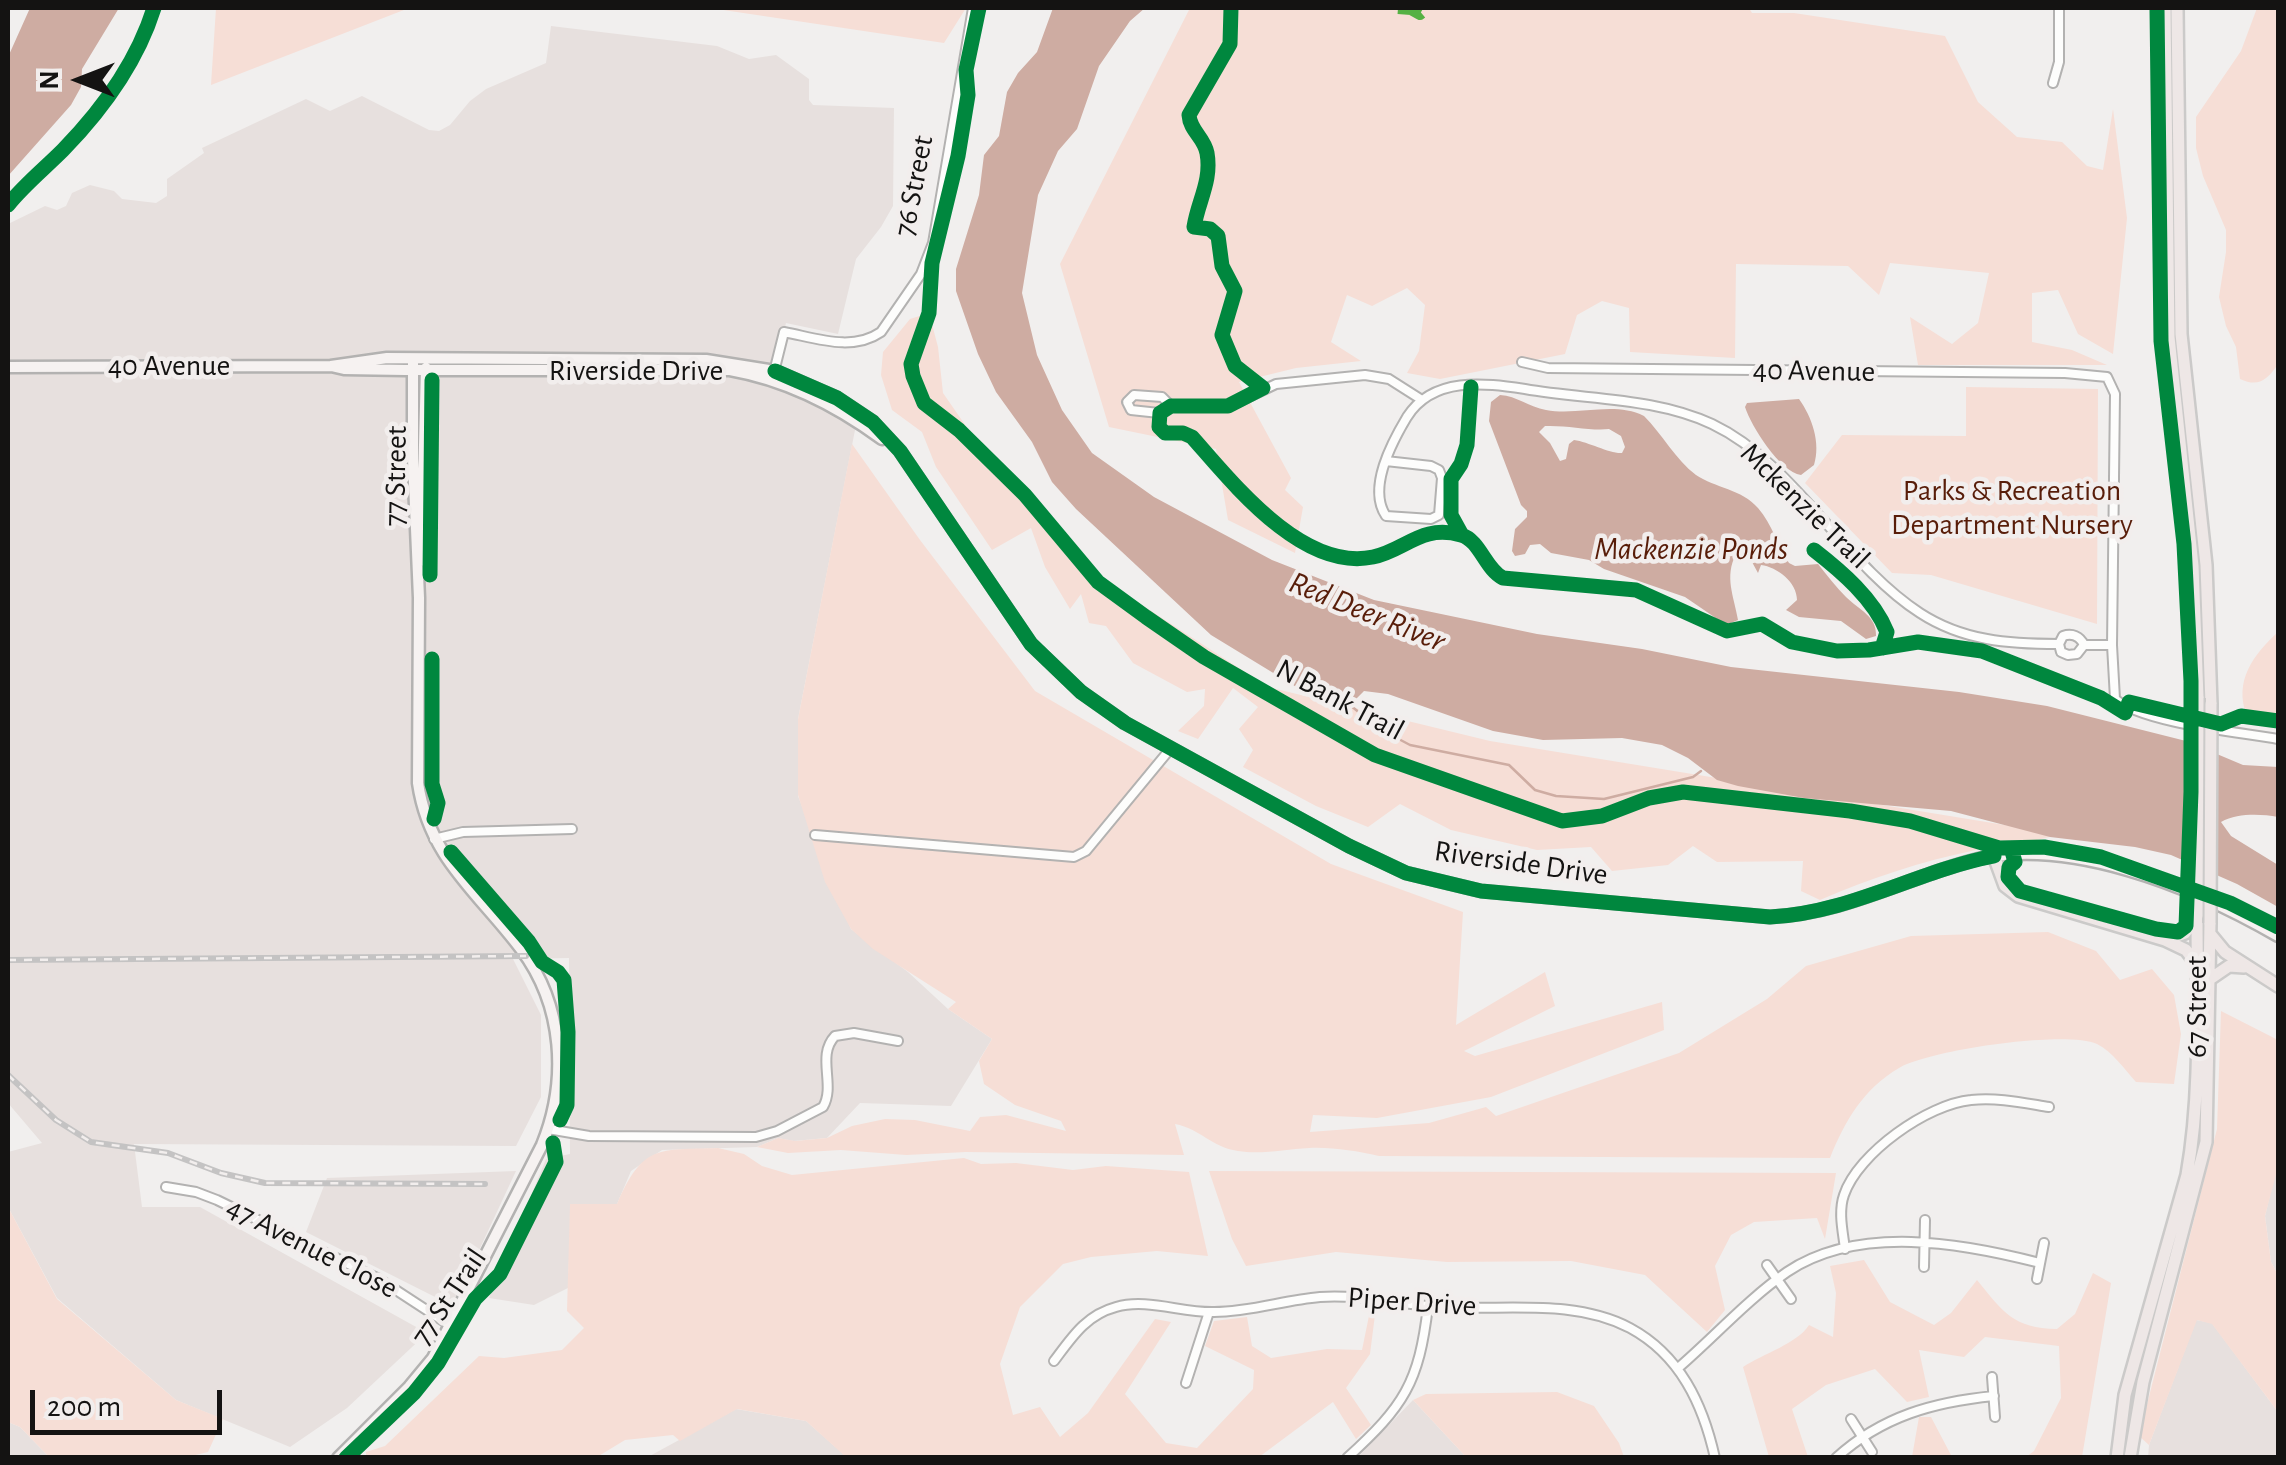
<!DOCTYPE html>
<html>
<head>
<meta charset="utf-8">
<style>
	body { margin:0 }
	#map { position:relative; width:2286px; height:1465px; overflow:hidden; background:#f1efee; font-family:"Alegreya Sans",sans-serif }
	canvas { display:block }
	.frame { position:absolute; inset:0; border:10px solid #141312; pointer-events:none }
	.north { position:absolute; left:30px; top:30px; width:100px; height:100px; -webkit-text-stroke:8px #f2eeed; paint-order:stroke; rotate:270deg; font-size:28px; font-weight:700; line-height:40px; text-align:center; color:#141312 }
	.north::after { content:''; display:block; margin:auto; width:35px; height:45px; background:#141312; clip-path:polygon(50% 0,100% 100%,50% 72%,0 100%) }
	.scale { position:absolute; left:30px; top:1390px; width:192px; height:45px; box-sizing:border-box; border:5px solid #141312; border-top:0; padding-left:12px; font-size:30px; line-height:35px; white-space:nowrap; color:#141312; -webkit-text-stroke:8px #f2eeed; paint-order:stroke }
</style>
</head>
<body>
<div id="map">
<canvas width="2286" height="1465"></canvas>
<div class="frame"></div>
<div class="north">N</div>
<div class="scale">200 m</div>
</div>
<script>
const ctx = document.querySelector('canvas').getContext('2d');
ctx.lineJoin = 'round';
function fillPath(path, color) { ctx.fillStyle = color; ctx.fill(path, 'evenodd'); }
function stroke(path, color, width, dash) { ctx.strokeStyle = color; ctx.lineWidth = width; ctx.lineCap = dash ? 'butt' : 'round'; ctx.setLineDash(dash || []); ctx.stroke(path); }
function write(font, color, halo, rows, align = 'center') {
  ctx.font = font + ' "Alegreya Sans",sans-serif'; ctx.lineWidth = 9; ctx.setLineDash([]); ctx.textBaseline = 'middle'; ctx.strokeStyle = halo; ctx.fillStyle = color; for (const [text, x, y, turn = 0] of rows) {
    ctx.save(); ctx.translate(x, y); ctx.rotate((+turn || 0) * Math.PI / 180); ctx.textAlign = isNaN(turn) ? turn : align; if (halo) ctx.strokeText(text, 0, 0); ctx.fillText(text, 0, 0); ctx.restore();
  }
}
fillPath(new Path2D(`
	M551,26l166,20 32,13 27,-4 33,24v21l4,5 81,3 -1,98 -12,21 -25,32 -18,75 -52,-11 -14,57 85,40 -59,299v77l53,133 57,43 40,37 44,30 -41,67 -91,-3 -33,35 -33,3 -16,-3 -21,9 -95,3 -31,21 -14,33h-46l-3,84 -34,17 -45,-7 57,-139 24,-5 -1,-196 -56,1 28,56v82l-25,49 -382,-2 8,63h58l227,126 -80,75 -57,39 -114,-47 -119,-102 -49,-91v-55l34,-9 -34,-40v-879l37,-18 12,4 9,-4 6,-13 18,-8 24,6 8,8 34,4 11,-7v-17l37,-26 -2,-5 104,-49 24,12 32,-15 67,34 10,1 11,-6 20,-24 16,-12 60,-26z
	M2278,1161v114l-7,-13 -6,-46z
	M516,1171l-63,135 -147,-74 21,-54z
	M2196,1320l16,3 66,89v45l-130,1 1,-13z
	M1413,1400l53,57 -109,1z
	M736,1409l70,12 41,36 -201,1z
	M8,1422l12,5 29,30h-41z`), '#e7e0de');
fillPath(new Path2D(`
	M216,8h193l-198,77z
	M710,8h256l-22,35z
	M1190,8h559l3,5h42l151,23 33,66 39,35 45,5 25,24 16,4 10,-61 14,109 -14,136 -35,-20 -20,-44 -26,3v49l40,8 35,15h-189l-8,-48 42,27 26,-21 11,-50 -99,-10 -11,32 -31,-29 -112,-2 -1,94 -105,-6 -1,-44 -27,-7 -25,14 -12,39 -125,25 -33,-6 12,-22 6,-46 -18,-17 -35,18 -25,-11 -16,47 30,19 -65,7 -57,14 52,96 -6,12 18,17 -8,46 -67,-33 -12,-71 -107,-22 -49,-163z
	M2257,8h21v356c-10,15 -19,24 -38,15l-4,-32 -10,-21 -7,-29 7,-45v-22l-23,-54 -7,-28v-31l45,-66z
	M929,313l9,34 5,46 59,85 100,101 166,108 222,54 570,93c-28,9 -56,10 -84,16 -53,11 -106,28 -156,50l-19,-9 2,-30 -86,1 -24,-16 -25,19 -56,6 -21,-24 -54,3 -86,-20 -51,-26 -32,23 -52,-21 -73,-39 10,-17 -14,-21 19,-22 -25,-19 -35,51 -20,-8 26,-25 1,-17 -18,3 -54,-29 -27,-37 -17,-3 -8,-29 -11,15 -25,-42 -14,-39 -39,22 -56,-83 -14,-35 -30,-22 -11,-35 2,-23 27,-33z
	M1966,387l132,2 -1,235 -166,-49 -39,-2 -87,-90 37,-48 124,1z
	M852,444l68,96 115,151 296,173 132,48 -7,113 89,-53 10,34 -91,45 11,5 187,-54 2,28 -173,67 -114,21 -64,-3 -3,17 119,-9 57,-16 10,9 183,-63 88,-54 39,-33 105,-30 137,-4 48,19 24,29 32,-11 22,26 7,39 -7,50 -38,-2c-11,-12 -24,-31 -39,-38 -33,-14 -167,6 -198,24 -36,21 -54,53 -69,90l-451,-2c-23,-5 -46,-9 -70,-8 -23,1 -48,7 -71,3 -27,-4 -37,-22 -63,-27l9,31 -218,-3 -60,3 -65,-5 -53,3 -31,-6 21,-9 17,3 32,-3 25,-12 33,-7 30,1 55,11 10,-14 26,-2 60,16 -5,-10 -46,-16 -31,-21 -5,-23 13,-22 -44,-30 8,-7 -83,-53 -22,-20 -26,-47 -27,-87v-76z
	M2278,632v82l-31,2c-14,-35 7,-62 31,-84z
	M2221,1011l57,29v127l-13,49 6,46 7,13v137l-66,-88 -15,-4 -48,125 -10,-9 78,-307z
	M718,1148l26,6 18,12 30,9 172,-17 17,6 35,-1 57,7 33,-4 83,6 19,84 -51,-5 -66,6 -28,7 -43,43 -20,57 13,51 27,-8 20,30 28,-24 67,-94 16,3 -46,72 41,49 31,5 56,-59 1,-19 -49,-24 9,-25 33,-4 5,29 19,12 56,-9 35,1 9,-44 5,1 -6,47 -24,34 25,37 -15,14 -23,-37 -74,55 -412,1 -41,-37 -69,-12 -57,32 -7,-6 -48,5 -28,17h-231v-5l19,-6 94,-90 25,2 58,-8 22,-22 -17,-17 3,-107h47c26,-60 41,-54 101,-56z
	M1209,1171l627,2 -11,66 -8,-21 -63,4 -23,13 -16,31 10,44 -18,22 -62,-57 -74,-14 -124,1 -111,-10 -90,14 -14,-27z
	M8,1207l49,92 119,101 47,19 -15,33 -25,6 -134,-1 -29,-30 -12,-5z
	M1864,1260l26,42 44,23 17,-12 26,-33c27,33 36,48 80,49l18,-15 18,-41 18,10 -29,174h-56l8,-6 27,-53 -2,-52 -74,-9 -21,20 -45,-7 10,47 -22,5 -32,-33 -49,16 -34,24 16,48h-39l-26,-90c20,-13 55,-24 66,-42l24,12 3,-44 -6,-27z
	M1557,1392l37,14 25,37 5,14h-158l-53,-57 13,-6z
	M1919,1417h12l21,40h-40z`), '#f6ded6');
fillPath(new Path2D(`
	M30,8h89l-37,61 -1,18 -10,18 -63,71v-119z
	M1053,8h92l-15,13 -31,45 -22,63 -19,22 -20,44 -16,98 15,62 25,55 30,43 62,44 118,63 102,40 163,34 105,15 89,18 228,25 88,14 139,35 57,24 35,2v50c-18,-3 -40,-4 -57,5l10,14 47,29v42l-41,-23 -66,-29 -36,-8 -85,-10 -99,-26 -147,-13 -66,-12 -21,-6 -29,-22 -26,-13 -40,-7 -79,2 -50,-9 -105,-37 -24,-3 -14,14 -34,-6 -105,-64 -135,-126 -24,-27 -20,-40 -36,-50 -18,-38 -22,-63v-22l23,-74 5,-40 15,-19 8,-44 11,-19 19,-21z
	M1500,395c17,1 29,12 46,15 32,6 68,-9 98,6 18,18 32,44 52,59 19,13 46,14 62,33 14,16 20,38 31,55l6,3 23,-2c9,11 18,23 28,33 13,13 31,19 30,39l-10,3 -25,-18 -42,-4 -13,-7 11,-10c0,-18 -20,-33 -36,-35l-3,8 -12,-22 -10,3c-12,23 -2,42 2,66l-12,5 -41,-28 -81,-28 -15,-9 -38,-7 -11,-9 -10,1 -5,9 -10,2 -3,-5 3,-22 12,-12v-6l-6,-6 -32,-84 2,-19zM1545,426c22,-1 45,5 64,3l12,7 4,11 -3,6c-12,1 -33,-11 -48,-13l-5,4 -3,15 -6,2 -10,-18 -11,-11z
	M1799,399c13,18 22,44 15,66l-13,10c-21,-3 -50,-49 -56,-68l2,-4z`), '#ceaca2');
stroke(new Path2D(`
	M1350,705l28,23 32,17 99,20 26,25 21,6 48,3 89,-22 8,-6`), '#ceaca2', 2.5);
const street = new Path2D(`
	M2053,83l6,-21v-54
	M1230,357l9,13 24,18
	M1522,362l26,6 517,5 42,4 8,17 -3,251 3,54c28,24 124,33 163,40
	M773,376l11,-44c32,6 68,20 97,0l40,-58 12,-31 40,-235
	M1171,406l-9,-9 -28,-2 -7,7 4,8 28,3 12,-7 47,1 16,-3 42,-20 89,-9 24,4 33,21
	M1386,461l45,5 8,4 3,8 -3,37 -8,4 -45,-3c-19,-28 6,-74 21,-99 26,-41 77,-34 118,-28 62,11 129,8 187,35 84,40 131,139 208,189 43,28 89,31 139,31l4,-8c9,-3 17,0 21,9
	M2059,644l2,8 7,3 9,-1 7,-9h28
	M815,835l259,22 12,-6 85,-103
	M434,839l29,-7 109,-3
	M548,1129l41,7 167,1 21,-6 46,-24c13,-22 -7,-51 12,-71l19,-3 44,8
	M166,1187l30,5 21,8 162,79 72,47
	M1845,1249c-2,-17 -7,-37 -1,-54 14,-42 84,-91 127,-95 26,-3 53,3 78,7
	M1767,1265l24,34
	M1924,1267l1,-47
	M2037,1279l7,-36
	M1054,1361c18,-24 32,-46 62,-54 31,-9 66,6 98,5 37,0 70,-12 106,-15 41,-3 81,8 122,10 62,4 131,-9 188,21 50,27 73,76 85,130
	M1678,1368c36,-31 70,-69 109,-96 72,-48 175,-29 253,-9
	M1992,1377l3,40
	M1186,1383l23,-71
	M1851,1419l21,33
	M1347,1458c57,-52 72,-75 81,-152
	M1836,1458c46,-42 98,-56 158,-62`);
const secondary = new Path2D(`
	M331,366l56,-8 319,2 69,11 62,27 36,24 27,29 131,193 50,48 44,31 224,123 57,27 75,18 289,26c71,-3 130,-36 197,-55 97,-29 228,26 311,74
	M8,367l323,-1 13,3 61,1h325c57,10 106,35 152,69
	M421,561l5,-193
	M338,1458l71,-71 24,-29 109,-213c26,-64 22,-139 -21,-196 -43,-57 -92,-91 -103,-166l1,-185 -6,-139v-100`);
const primary = new Path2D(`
	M2165,8l4,329 24,229 5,132
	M2177,8l4,326 25,231 5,139
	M1994,856l11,30 13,10 147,44 21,10 9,12
	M2211,935l14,17 53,34
	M2165,940l20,-7 11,-15
	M2210,979l19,-13 15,1
	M2117,1458l8,-63 62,-220c15,-85 10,-173 10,-259
	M2130,1458l13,-76 63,-240 4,-219`);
stroke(street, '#b3b2b1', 12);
stroke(secondary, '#b3b2b1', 15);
stroke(primary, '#cbcac9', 16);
stroke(street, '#fdfdfc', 8);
stroke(secondary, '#f6f2f1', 10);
stroke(primary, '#eee7e6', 11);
const rail = new Path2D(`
	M8,960l518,-4
	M8,1075l48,45 35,22 77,11 53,20 44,10 220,1`);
stroke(rail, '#c4c3c3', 6);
stroke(rail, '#f2eeed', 2.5, [8]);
const primaryBridge = new Path2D(`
	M2197,916l1,-218
	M2210,923l1,-219`);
stroke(primaryBridge, '#cbcac9', 16, []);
stroke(primaryBridge, '#eee7e6', 11);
stroke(new Path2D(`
	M1398,8l13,1 9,5 7,-6`), '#55b144', 12, [25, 12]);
stroke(new Path2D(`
	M979,8l-13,62 2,25 -10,61 -26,107 -3,50 -18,51 2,12 11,27 35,27 66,65 73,87 48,35 58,40 171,98 187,66 40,-5 47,-18 34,-6 167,19 60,10 89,27 45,-1 57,10 129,46 48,24
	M1231,8l-1,36 -41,71c1,16 15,22 18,38 5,28 -9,48 -13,74l16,2 8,7 4,30 13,25 -13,44 13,31 28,22 -35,18h-57l-11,7 -1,14 6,6h18l9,4c40,45 110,135 181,120 33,-7 48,-33 88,-22 19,5 24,34 42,43l133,12 91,41 35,-7 30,18 45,9 32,-1 49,-8 64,9 119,47 24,15 4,-11 92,22 20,-8 37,5
	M8,205c16,-20 36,-36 55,-55 39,-40 74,-88 91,-142
	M775,371l62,27 36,24 27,29 131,193 50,48 44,31 224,123 57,27 75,18 289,26c80,-4 147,-46 224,-61
	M1462,535l-11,-20v-36l10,-15 6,-19 4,-58
	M1814,550c27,21 60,49 73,82l-5,16
	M430,575l2,-195
	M432,659v125l6,19 -4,16
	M2011,848l4,14 -6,5 -1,10 12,14 136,38 22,3 8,-6 5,-134v-111l-7,-137 -23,-203 -4,-333
	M451,852l78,90 13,20 16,10 6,8 4,52 -1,73 -7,15
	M346,1458l68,-65 24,-30 37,-64 25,-25 56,-112 -3,-19`), '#00873e', 15);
write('30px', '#141312', '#f2eeed', [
	["76 Street",914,186,-79],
	["40 Avenue",169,366],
	["Riverside Drive",636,371],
	["40 Avenue",1814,371,1],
	["77 Street",396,476,-89],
	["Mckenzie Trail",1805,506,44],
	["N Bank Trail",1340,700,28],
	["Riverside Drive",1521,863,8],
	["67 Street",2197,1007,-90],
	["47 Avenue Close",312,1248,27],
	["77 St Trail",449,1297,-56],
	["Piper Drive",1412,1302,4]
]);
write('30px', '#581d09', '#f2eeed', [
	["Parks & Recreation",2012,491],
	["Department Nursery",2012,525]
]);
write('italic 32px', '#581d09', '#f2eeed', [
	["Mackenzie Ponds",1691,549],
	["Red Deer River",1367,612,22]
]);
</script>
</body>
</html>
